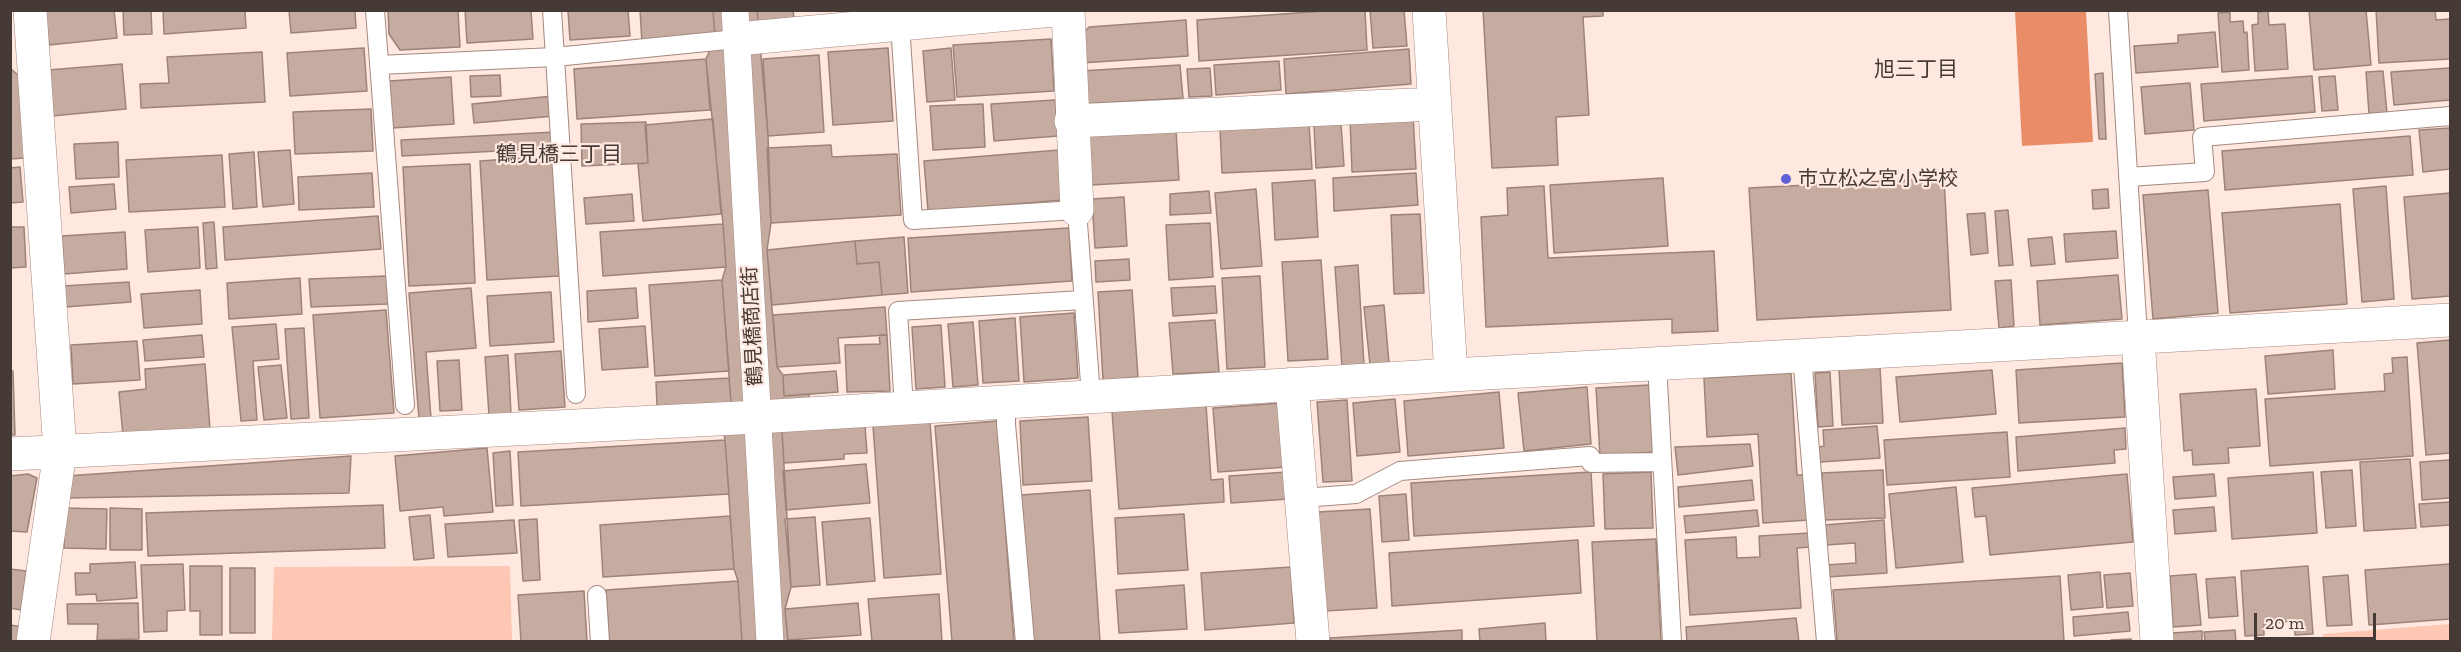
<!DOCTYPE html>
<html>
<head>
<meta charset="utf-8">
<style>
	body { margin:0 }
	#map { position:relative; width:2461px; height:652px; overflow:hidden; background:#ffe8e0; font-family:"Zilla Slab",serif }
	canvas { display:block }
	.frame { position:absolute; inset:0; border:12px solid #453a36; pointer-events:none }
	.scale { position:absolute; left:2254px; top:613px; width:122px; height:27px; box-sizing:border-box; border:3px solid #453a36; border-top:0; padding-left:8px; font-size:18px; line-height:21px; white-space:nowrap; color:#453a36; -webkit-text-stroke:4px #ffe8e0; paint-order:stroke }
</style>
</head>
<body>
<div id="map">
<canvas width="2461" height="652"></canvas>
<div class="frame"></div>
<div class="scale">20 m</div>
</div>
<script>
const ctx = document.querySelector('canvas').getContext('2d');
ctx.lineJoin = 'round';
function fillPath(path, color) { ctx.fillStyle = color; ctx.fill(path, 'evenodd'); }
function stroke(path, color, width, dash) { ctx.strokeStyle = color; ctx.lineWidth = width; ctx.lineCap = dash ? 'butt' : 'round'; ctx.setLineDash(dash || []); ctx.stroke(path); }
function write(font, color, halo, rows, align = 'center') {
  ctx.font = font + ' "Zilla Slab","Noto Sans JP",serif'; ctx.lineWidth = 4.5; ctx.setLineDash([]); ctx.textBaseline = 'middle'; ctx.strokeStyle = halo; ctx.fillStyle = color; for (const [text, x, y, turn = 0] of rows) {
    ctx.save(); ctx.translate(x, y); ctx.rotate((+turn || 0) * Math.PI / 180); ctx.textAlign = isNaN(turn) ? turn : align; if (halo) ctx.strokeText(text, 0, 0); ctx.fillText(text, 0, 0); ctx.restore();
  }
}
fillPath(new Path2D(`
	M510,566l2,75h-240l2,-74z
	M2450,624v17h-127v-7z`), '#fdc7b3');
fillPath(new Path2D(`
	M2015,11h71l7,131 -71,4z`), '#e98d69');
const building = new Path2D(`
	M45,10h69l3,28 -68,7z
	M123,10h28l1,24 -28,1z
	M163,10h82l1,18 -82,6z
	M289,10h66l1,18 -65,5z
	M388,10h70l2,37 -60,3 -11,-16z
	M465,10h66l2,29 -66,4z
	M628,10l2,26 -60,4 -2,-29z
	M640,10h73l2,28 -73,5z
	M713,10h44l11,126 3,87 -4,27 10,117 6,8 1,21 25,-2 2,35 -29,2 9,156 -6,22 3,33h-46l-4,-61 -4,-12 -9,-129 -6,-36 12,-1 -9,-123 4,-13 -3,-43 -17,-165 9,-21z
	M757,10h36l1,8 -36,3z
	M1339,10h26l2,40 -168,11 -2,-41z
	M1370,10h34l3,36 -34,2z
	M1483,10h120v6l-20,1 6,98 -33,2 2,48 -66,3z
	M2309,10h57l5,55 -57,5z
	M2376,10h59l1,10 14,-1v40l-71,4z
	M2268,11l1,14 16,-1 3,45 -33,2 -3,-46 6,-1v-12z
	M2230,12v10l13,-1 1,12 3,-1 2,38 -27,2 -4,-59z
	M1186,20l2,36 -107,7 -1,-26 9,-10z
	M2215,32l3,35 -82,6 -2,-27 44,-3v-8z
	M1051,39l3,52 -97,6 -4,-52z
	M364,48l3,43 -77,5 -3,-43z
	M888,48l5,73 -60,4 -5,-73z
	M951,48l4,52 -28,2 -4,-51z
	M1409,49l2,35 -125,10 -2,-35z
	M262,52l3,50 -124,6 -1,-24 29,-1 -2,-26z
	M819,55l5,77 -56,4 -5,-77z
	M706,59l4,51 -133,9 -3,-50z
	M1279,61l2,29 -65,5 -2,-30z
	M122,64l4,45 -74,7 -4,-46z
	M1180,65l3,33 -101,6 -2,-33z
	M10,68l9,8 6,82 -15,1z
	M1210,68l2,28 -23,1 -2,-28z
	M2450,68v32l-56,5 -3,-33z
	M2383,71l4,42 -18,1 -3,-42z
	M2103,73l3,66h-7l-4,-65z
	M500,75l1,21 -30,1 -1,-21z
	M2312,76l3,36 -111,9 -3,-37z
	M2335,76l3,34 -16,1 -3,-34z
	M451,77l3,47 -62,4 -3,-47z
	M2190,83l4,47 -49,4 -4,-47z
	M553,96l2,20 -81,7 -2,-19z
	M1055,100l3,36 -64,5 -3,-37z
	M983,104l2,43 -52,3 -3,-44z
	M371,109l2,42 -78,3 -2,-42z
	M1413,115l3,54 -64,3 -2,-54z
	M713,119l8,95 -78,7 -5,-57 10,-1 -3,-38z
	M646,122l2,41 -66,3 -1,-42z
	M1309,124l3,45 -90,4 -2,-45z
	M1341,124l3,42 -28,2 -2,-43z
	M2450,128v41l-27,3 -4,-42z
	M1176,130l3,50 -88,5 -2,-50z
	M555,132l1,16 -154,8 -1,-16z
	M2410,136l3,39 -188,15 -3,-39z
	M118,142l1,35 -43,2 -2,-35z
	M831,145l1,12 65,-3 4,61 -130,8 -4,-75z
	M290,150l4,54 -31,3 -5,-55z
	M1059,150l4,50 -135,11 -4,-50z
	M254,152l3,55 -24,2 -4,-55z
	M222,155l3,52 -96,5 -3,-52z
	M553,156l6,120 -72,4 -7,-119z
	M470,164l5,119 -66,3 -6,-119z
	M20,167l3,35 -13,1v-35z
	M372,173l2,34 -75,3 -1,-33z
	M1416,173l2,32 -84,6 -1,-33z
	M1663,178l5,68 -114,7 -4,-68z
	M1944,178l7,132 -194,10 -8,-132z
	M1315,180l3,57 -43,3 -3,-57z
	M114,184l2,25 -45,4 -2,-26z
	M1544,186l4,72 166,-7 4,80 -46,2v-14l-186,8 -5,-110 27,-2 -1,-27z
	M2386,186l8,113 -32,3 -9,-113z
	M1256,189l6,77 -41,3 -6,-76z
	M2108,189l1,19 -16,1 -1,-19z
	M2208,190l10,123 -65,6 -10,-124z
	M1209,191l2,22 -41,2v-21z
	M2450,193v103l-38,3 -8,-102z
	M632,194l2,27 -48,3 -2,-26z
	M1124,197l3,49 -32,2 -3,-49z
	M2340,204l7,100 -117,9 -8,-100z
	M2008,210l5,55 -14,1 -4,-55z
	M1985,213l3,40 -17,2 -4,-41z
	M1420,214l4,79 -30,1 -3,-79z
	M378,216l3,33 -156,11 -2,-33z
	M214,222l3,46 -11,1 -3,-46z
	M1210,223l3,54 -44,3 -3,-55z
	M723,224l3,43 -123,9 -3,-44z
	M10,227h14l2,40 -16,1z
	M198,227l2,41 -52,4 -3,-42z
	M1069,228l3,53 -161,11 -3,-54z
	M2116,231l2,27 -52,4 -2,-28z
	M125,232l2,37 -63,5 -2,-38z
	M904,237l4,56 -26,2 -3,-33 -22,2 -2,-23z
	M2052,237l3,27 -24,2 -3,-27z
	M855,241l2,23 22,-2 3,33 -110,10 -5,-55z
	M1129,259l1,21 -34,2 -1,-21z
	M1321,260l7,99 -40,2 -6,-99z
	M1358,265l6,100 -22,2 -7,-100z
	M2118,275l4,44 -82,6 -3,-44z
	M387,276l1,28 -77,3 -2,-28z
	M1260,276l5,91 -38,2 -5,-91z
	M300,278l2,36 -73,5 -2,-36z
	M722,280l7,91 -74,5 -6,-91z
	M2011,280l3,46 -15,2 -4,-47z
	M129,282l2,20 -66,5 -2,-21z
	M1215,286l2,27 -44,3 -2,-28z
	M471,288l5,60 -50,4 5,66 -12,1 -10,-126z
	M636,288l2,30 -50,4 -1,-31z
	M200,290l2,34 -58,4 -3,-34z
	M1132,290l6,87 -35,3 -5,-88z
	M551,292l3,50 -64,4 -3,-50z
	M1384,305l5,58 -19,2 -6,-58z
	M885,307l2,28 -49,3 2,25 -63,4 -4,-52z
	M386,310l8,103 -74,5 -7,-103z
	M1074,313l4,65 -54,4 -4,-65z
	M1015,318l4,63 -36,2 -4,-62z
	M1215,320l4,52 -46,2 -4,-51z
	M973,322l5,63 -25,2 -5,-63z
	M276,324l3,35 -26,2 4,59 -16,1 -9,-94z
	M941,325l4,62 -29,2 -4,-62z
	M645,326l3,41 -46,3 -3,-41z
	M304,328l5,90 -18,1 -6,-90z
	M202,335l2,22 -59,4 -2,-21z
	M879,335h8l3,56 -43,1 -2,-47 35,-1z
	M2450,340v113l-24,2 -9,-112z
	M137,341l3,39 -67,4 -2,-39z
	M2333,350l2,39 -67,5 -3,-38z
	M561,351l4,56 -46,3 -4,-56z
	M508,355l3,59 -22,1 -4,-58z
	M2407,357l6,99 -143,10 -5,-67 120,-8 -1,-17 9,-1 -1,-15z
	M459,360l3,50 -22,1 -3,-50z
	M2122,363l3,54 -106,6 -3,-53z
	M205,364l5,65 -87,7 -4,-44 27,-3 -1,-20z
	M281,365l6,53 -23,2 -6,-53z
	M1880,367l3,56 -41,2 -3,-56z
	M1992,370l4,44 -96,8 -4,-45z
	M10,371h3l2,64h-5z
	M836,371l2,21 -54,4 -1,-21z
	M1830,372l3,54 -15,1 -3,-54z
	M1791,373l6,102h8l4,45 -46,3 -5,-89 -51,3 -3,-59z
	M729,378l2,25 -74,4 -1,-25z
	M1649,385l5,67 -54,4 -4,-68z
	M1587,387l4,57 -67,7 -6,-58z
	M2256,389l4,57 -32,2 1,15 -36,2 -1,-15 -8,1 -4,-57z
	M1499,392l5,56 -96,8 -4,-55z
	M1395,399l5,53 -43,4 -4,-53z
	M1347,400l5,81 -29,1 -6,-80z
	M1281,403l5,64 -68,5 -5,-64z
	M1206,404l5,76 12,-1 1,23 -105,7 -7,-98z
	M1088,417l4,64 -69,4 -3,-64z
	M997,421l17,221h-62l-17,-216z
	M930,422l11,152 -57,4 -11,-152z
	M865,426l2,27 -23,1v5l-60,4 -2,-32z
	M1877,426l3,32 -60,4 -1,-15 5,-1 -1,-16z
	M2125,428l1,21 -12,1 1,13 -97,8 -2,-34z
	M2007,432l3,45 -123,8 -3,-45z
	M725,440l4,54 -208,12 -3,-54z
	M1750,444l3,22 -75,9 -3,-28z
	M487,448l6,64 -49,4 -1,-9 -43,4 -5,-55z
	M510,451l3,54 -17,1 -3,-53z
	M351,456l-2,37 -282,5 -1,-22z
	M2410,459l6,69 -52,3 -4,-69z
	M2450,460v38l-28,2 -2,-38z
	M866,464l4,39 -84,7 -3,-39z
	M1883,470l2,48 -61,2 -2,-47z
	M2352,470l4,56 -30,2 -5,-56z
	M1287,472l2,27 -58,4 -2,-27z
	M1591,472l3,54 -180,10 -3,-53z
	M1651,472l2,56 -48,1 -2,-55z
	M2313,472l4,61 -85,6 -4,-61z
	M28,474l9,4 -10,54 -17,-1v-55z
	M2127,474l6,68 -143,13 -4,-39 -11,1 -3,-29z
	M2214,474l2,22 -41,3 -2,-22z
	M1752,480l2,20 -75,7 -1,-20z
	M1956,487l7,75 -67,6 -7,-74z
	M1090,490l10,152h-69l-10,-147z
	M1406,494l3,46 -27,2 -3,-46z
	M2450,502v23l-29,2 -2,-23z
	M383,505l2,43 -237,8 -2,-43z
	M2214,507l2,24 -41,3 -2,-24z
	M64,508l43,1 -1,40 -42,-1z
	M110,508l32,1v41h-32z
	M1370,509l7,99 -53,3 -6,-99z
	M1757,510l2,16 -73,7 -2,-17z
	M1184,514l4,56 -70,4 -3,-56z
	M430,515l4,43 -20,2 -5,-43z
	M730,516l4,53 -131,8 -3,-52z
	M815,517l5,68 -29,2 -6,-68z
	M870,518l5,63 -48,4 -5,-63z
	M537,519l3,61 -17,1 -4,-61z
	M514,520l3,33 -69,4 -3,-33z
	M1884,520l3,53 -60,4 -1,-12 30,-2 -1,-20 -29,2 -1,-20z
	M1810,533l1,14 -14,1 4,60 -111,7 -5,-75 51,-3 1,21 23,-1 -1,-21z
	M1656,539l5,103h-64l-5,-100z
	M1578,540l3,53 -189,13 -3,-53z
	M135,562l2,36 -40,3 -1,-7 -20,1 -1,-22h15v-9z
	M183,564l2,46 -18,1v20l-23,1 -3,-67z
	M2450,564v55l-81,6 -4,-55z
	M190,566h32v69h-22v-24h-10z
	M2308,566l5,68 -18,1 -1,-14 -30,3v11l-19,1 -4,-65z
	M1291,567l3,56 -89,7 -4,-57z
	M230,568h25v65h-25z
	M10,569l16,2 -5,39 -11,-2z
	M2100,572l3,35 -32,3 -3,-35z
	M2130,573l3,33 -26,2 -3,-33z
	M2196,574l5,51 -28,2 -3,-51z
	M2348,575l4,50 -25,1 -4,-49z
	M2060,576l4,66 -227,-1 -4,-51z
	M2235,577l3,39 -29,2 -3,-39z
	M738,581l4,61h-133l-3,-52z
	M1184,585l3,44 -68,4 -3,-43z
	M584,591l3,51h-66l-3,-47z
	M939,594l3,48h-70l-4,-43z
	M138,603l1,36 -42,1 1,-16h-30l-1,-20z
	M858,603l3,32 -73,5 -3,-31z
	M2128,612l2,19 -56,5 -1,-19z
	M1796,618l3,24h-112l-1,-15z
	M1545,623l1,19h-66l-1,-13z
	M10,625l13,2 -2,15h-11z
	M1462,630v12h-131l-1,-4z
	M2235,630l1,12h-31l-1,-10z
	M2202,631v11h-30v-9z
	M2131,639l1,3h-21v-2z`);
fillPath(building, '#c6aba1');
stroke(building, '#9d837a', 1.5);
const service = new Path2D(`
	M375,10l30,395
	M552,10l24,384
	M2118,10l20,326
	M900,24l13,196 164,-10 14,186
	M379,65l176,-8 182,-18
	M2128,177l77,-5 -3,-35 248,-21
	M1802,355l24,287
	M1657,363l15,279
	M1006,402v22l19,218
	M904,408l-6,-97 185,-11
	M1302,498l54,-4 44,-23 190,-15 1,7 71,-1
	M597,595l3,47`);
const pedestrian = new Path2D(`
	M735,10l35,632`);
const minor = new Path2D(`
	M30,10l30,441 -27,191
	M1068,10l9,200
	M1429,10l22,365
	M737,39l317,-29
	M1071,121l363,-17
	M2138,336l19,306
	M1292,384l21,258
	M10,454l748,-37 693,-42 999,-55`);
stroke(service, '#a48a80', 20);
stroke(pedestrian, '#a48a80', 28);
stroke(minor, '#a48a80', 34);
stroke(service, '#fff', 18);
stroke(pedestrian, '#fff', 27);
stroke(minor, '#fff', 33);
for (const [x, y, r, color] of [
	[1786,179,6,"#605fd7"]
]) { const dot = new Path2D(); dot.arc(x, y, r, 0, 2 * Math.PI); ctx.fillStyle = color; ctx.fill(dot); stroke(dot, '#ffe8e0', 2); }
write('20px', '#453a36', '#ffe8e0', [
	["市立松之宮小学校",1798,179]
], 'left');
write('20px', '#453a36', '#ffe8e0', [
	["鶴見橋商店街",753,326,-93]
]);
write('21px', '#453a36', '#ffe8e0', [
	["旭三丁目",1916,70],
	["鶴見橋三丁目",559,155]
]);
</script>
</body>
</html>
